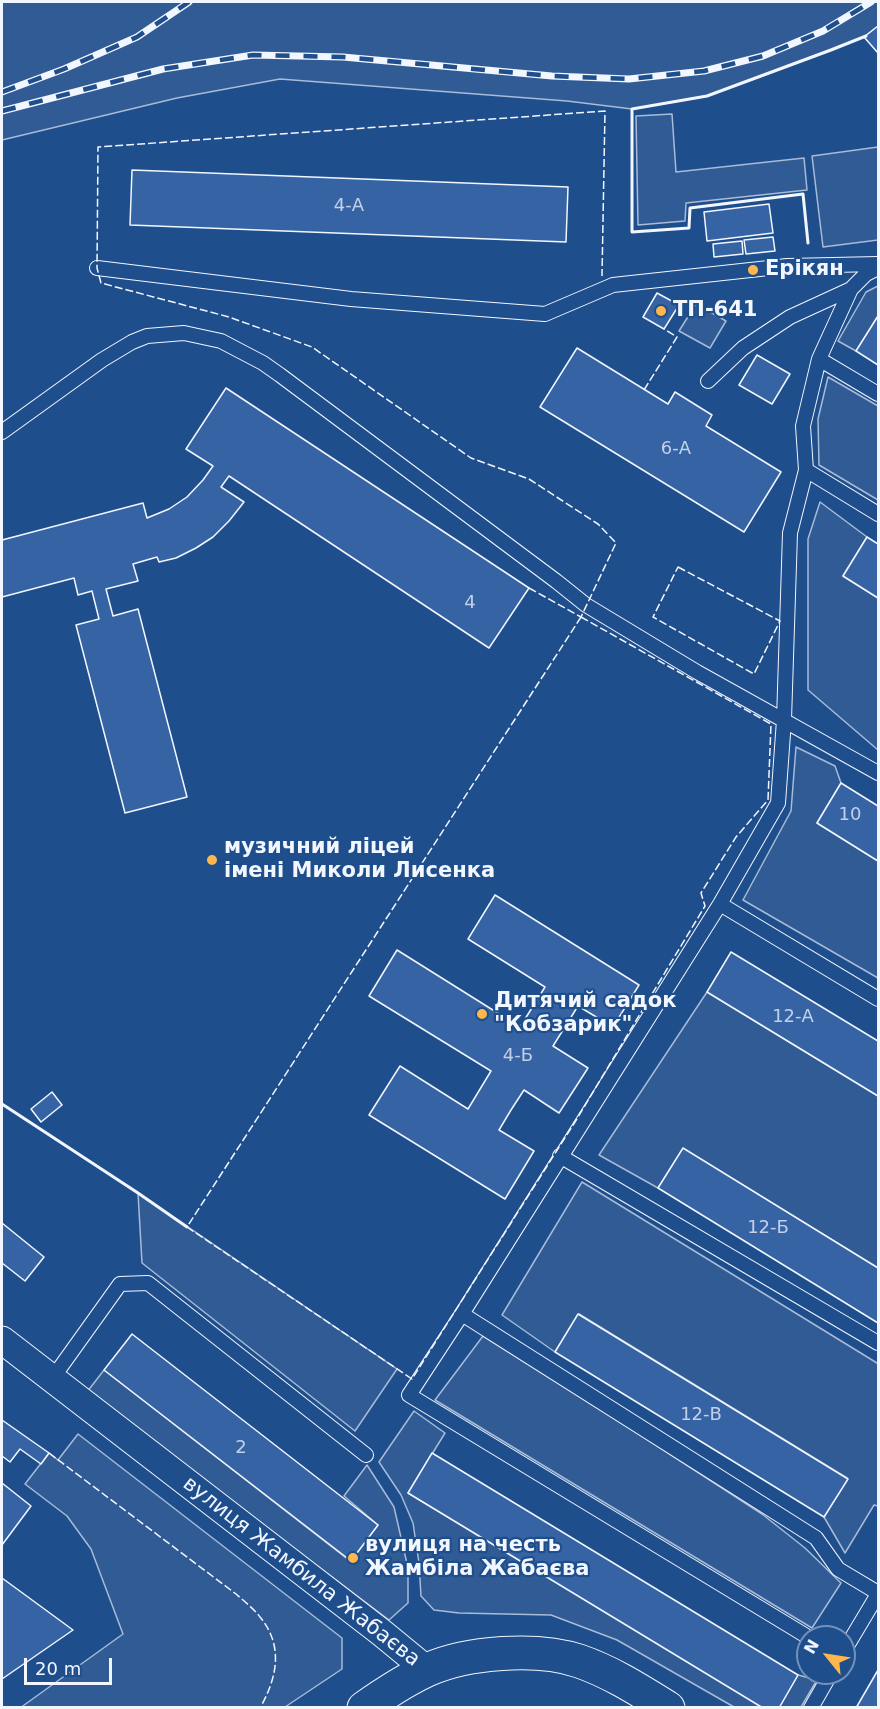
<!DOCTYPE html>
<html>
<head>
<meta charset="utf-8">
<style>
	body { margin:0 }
	#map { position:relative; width:880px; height:1709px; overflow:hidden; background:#1f4e8c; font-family:"DejaVu Sans",sans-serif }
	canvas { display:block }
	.frame { position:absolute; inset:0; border:3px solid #f2f6ff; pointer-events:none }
	.north { position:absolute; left:796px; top:1625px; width:60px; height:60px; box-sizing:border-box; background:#1f4e8c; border:2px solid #7391ba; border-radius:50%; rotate:300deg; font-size:16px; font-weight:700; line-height:24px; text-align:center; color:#f2f6ff }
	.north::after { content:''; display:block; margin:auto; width:21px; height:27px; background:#ffb74d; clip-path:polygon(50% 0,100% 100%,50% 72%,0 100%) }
	.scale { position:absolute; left:24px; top:1658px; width:88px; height:27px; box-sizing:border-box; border:3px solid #f2f6ff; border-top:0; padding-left:8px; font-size:18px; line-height:21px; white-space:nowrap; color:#f2f6ff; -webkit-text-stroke:4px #1f4e8c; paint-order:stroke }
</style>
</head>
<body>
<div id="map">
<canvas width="880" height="1709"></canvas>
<div class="frame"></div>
<div class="north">N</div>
<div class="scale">20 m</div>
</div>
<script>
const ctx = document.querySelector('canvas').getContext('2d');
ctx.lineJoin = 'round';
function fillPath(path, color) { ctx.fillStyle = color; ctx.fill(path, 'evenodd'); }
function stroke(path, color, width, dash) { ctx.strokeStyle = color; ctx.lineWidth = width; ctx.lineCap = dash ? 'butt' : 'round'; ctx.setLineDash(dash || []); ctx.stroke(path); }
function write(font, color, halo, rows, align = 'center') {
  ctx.font = font + ' "DejaVu Sans",sans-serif'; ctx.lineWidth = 4.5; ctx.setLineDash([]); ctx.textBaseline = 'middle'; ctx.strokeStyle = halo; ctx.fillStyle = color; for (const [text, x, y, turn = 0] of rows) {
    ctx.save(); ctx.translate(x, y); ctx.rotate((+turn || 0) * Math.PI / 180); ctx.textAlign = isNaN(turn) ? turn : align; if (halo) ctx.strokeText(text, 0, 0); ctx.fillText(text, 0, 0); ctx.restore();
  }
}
const built = new Path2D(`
	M2,2h876v24l-14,11 -157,59 -75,13 -65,-8 -287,-22 -103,19 -175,42z
	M672,114l4,58 128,-14 3,32 -121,13 -1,18 -47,4 -2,-109z
	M878,147v93l-55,7 -11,-91z
	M878,286v30l-22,35 -18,-10 28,-49z
	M696,304l30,17 -16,27 -31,-17z
	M828,377l50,29v94l-59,-35 -1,-46z
	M820,502l47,35 -24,39 35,22v152l-70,-60v-151z
	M796,747l39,19 6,17 -24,40 61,38v117l-135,-78 48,-89z
	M707,992l171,104v172l-195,-119 -25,39 -59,-33z
	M582,1182l295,181 1,2v141l-4,-1 -29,48 -21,-36 23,-39 -268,-164 -24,38 -53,-37z
	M138,1193l259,176 -42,62 -213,-168z
	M483,1336l162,102 117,76 43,34 36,35 -29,45 -377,-228z
	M104,1370l246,191 28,-36 -34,-29 23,-31 27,42 14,61v35l-19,17 -302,-228z
	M414,1411l31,22 -37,60 355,214h-29l-117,-67 -66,-25 -92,-2 -25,-3 -13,-14 -2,-33 -6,-40 -12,-28 -22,-33z
	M78,1434l264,204v31l-57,38 -265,1 103,-74 -32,-85 -24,-33 -42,-32 24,-31 9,7z
	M798,1675l19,5 -16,27 -22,1z`);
fillPath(built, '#305b95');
stroke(built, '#a8bbd7', 1.5);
const building = new Path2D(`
	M878,26v27l-14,-16z
	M132,170l436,17 -2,55 -436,-17z
	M769,204l4,29 -66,8 -3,-29z
	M773,237l2,14 -29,3 -2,-14z
	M742,241l1,13 -29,3 -1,-13z
	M657,293l22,12 -15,24 -21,-12z
	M878,316v49l-22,-14z
	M577,348l91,56 7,-12 37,23 -6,11 75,46 -37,60 -204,-125z
	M757,355l33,19 -18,30 -33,-19z
	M226,388l303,200 -40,60 -260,-172 -8,11 23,15 -15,19 -16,16 -17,11 -20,10 -17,4 -2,-5 -24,7 5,17 -32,8 7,27 25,-7 49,188 -62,16 -49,-188 23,-6 -7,-28 -14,4 -4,-17 -72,19v-57l141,-37 4,15 22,-9 18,-12 16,-17 10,-14 -27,-17z
	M867,537l11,7v54l-35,-22z
	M841,783l37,23v55l-61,-38z
	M495,895l144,90 -26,42 -35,-21 -25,40 35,22 -29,45 -35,-23 -13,20 -12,20 35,21 -29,48 -136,-84 31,-49 68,43 23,-38 -122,-75 28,-46 123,77 25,-40 -77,-48z
	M731,952l147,89v55l-171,-104z
	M52,1092l10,13 -21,17 -10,-13z
	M683,1148l195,120v55l-220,-135z
	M2,1223l42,34 -19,24 -23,-18z
	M578,1314l270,165 -24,38 -269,-165z
	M132,1334l246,191 -27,36 -247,-191z
	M2,1420l47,33 -8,11 -21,-15 -10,13 -8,-6z
	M432,1453l366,222 -19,33h-16l-355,-215z
	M2,1483l29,23 -29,39z
	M2,1578l71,52 -71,49z
	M878,1670v38h-22z`);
fillPath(building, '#3563a3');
stroke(building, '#f2f6ff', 1.5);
const lane = new Path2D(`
	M97,268l254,31 194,15 68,-29 174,-19 91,-2
	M819,359l59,35
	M708,381l35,-33 47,-31 61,-28
	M2,432l100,-72 30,-18 15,-6 37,-3 37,8 42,22 17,12 276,206 30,24 111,67 181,101
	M806,470l72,44
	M720,904l158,95
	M560,1156l318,187
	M462,1314l354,224 22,31 40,24
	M52,1379l68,-95 28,-1 218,172
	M808,1637l-399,-242 53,-81 258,-410 58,-101 6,-83 6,-187 16,-63 -3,-44 16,-67 32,-70 15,-15 12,-6
	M844,1651l34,-57
	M811,1708l20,-35`);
const street = new Path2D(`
	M2,1340l380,293 45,37`);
const secondary = new Path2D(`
	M364,1708c20,-14 41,-28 63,-38 40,-18 110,-23 152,-9 32,11 60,29 89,47`);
stroke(lane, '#f2f6ff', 16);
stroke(street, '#f2f6ff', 29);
stroke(secondary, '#f2f6ff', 35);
stroke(lane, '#1f4e8c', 14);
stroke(street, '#1f4e8c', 27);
stroke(secondary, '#1f4e8c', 33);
const rail = new Path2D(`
	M2,92l62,-23 73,-32 52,-35
	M2,111l161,-42 90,-14 90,2 209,19 77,3 75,-8 59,-15 60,-25 48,-29`);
stroke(rail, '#f2f6ff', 7);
stroke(rail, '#1f4e8c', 4.5, [14]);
stroke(new Path2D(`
	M644,390l33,-53 -13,-8
	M678,567l102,54 -26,53 -101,-57z
	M529,588l52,29 35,-74 -18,-19 -69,-45 -58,-21 -159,-111 -83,-30 -128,-34 -4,-15 1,-121 507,-36 -3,165
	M581,617l190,107 -3,76 -32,37 -35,56 4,13 -130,216 -163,257 -225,-152z
	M49,1453l187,141c8,7 17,14 24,23 24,29 17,61 0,91`), '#f2f6ff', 1.5, [8, 3]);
stroke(new Path2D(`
	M808,243l-5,-49 -113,14 -1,20 -57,4v-123l75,-13 124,-46 35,-14
	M2,1104l136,89 49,34`), '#f2f6ff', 3);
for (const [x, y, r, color] of [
	[753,270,6,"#ffb74d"],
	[661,311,6,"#ffb74d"],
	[212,860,6,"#ffb74d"],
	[482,1014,6,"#ffb74d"],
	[353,1558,6,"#ffb74d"]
]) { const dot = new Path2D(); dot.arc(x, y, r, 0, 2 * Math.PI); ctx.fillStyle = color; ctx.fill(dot); stroke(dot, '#1f4e8c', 2); }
write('18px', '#c3d1e8', null, [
	["4-А",349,206],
	["6-А",676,449],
	["4",470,603],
	["10",850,815],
	["12-А",793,1017],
	["4-Б",518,1056],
	["12-Б",768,1228],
	["12-В",701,1415],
	["2",241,1448]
]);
write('bold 21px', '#f2f6ff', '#1f4e8c', [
	["Ерікян",765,270],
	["ТП-641",673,311],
	["музичний ліцей",224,848],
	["імені Миколи Лисенка",224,872],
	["Дитячий садок",494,1002],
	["\"Кобзарик\"",494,1026],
	["вулиця на честь",365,1546],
	["Жамбіла Жабаєва",365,1570]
], 'left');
write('21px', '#f2f6ff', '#1f4e8c', [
	["вулиця Жамбила Жабаєва",301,1572,38]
]);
</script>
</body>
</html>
